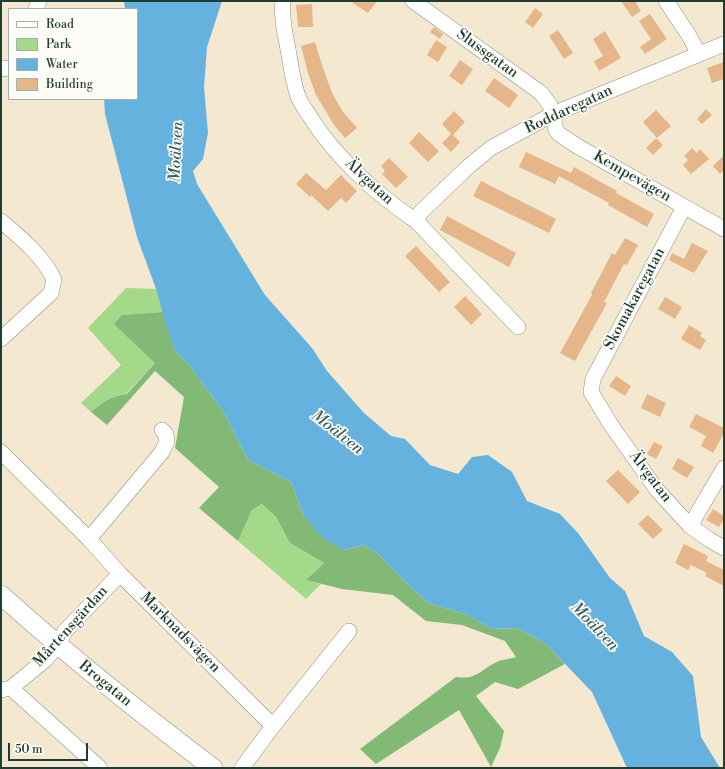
<!DOCTYPE html>
<html>
<head>
<meta charset="utf-8">
<style>
	body { margin:0 }
	#map { position:relative; width:725px; height:769px; overflow:hidden; background:#f4e8d0; font-family:"Libre Bodoni",serif }
	canvas { display:block }
	.frame { position:absolute; inset:0; border:2px solid #1f3d34; pointer-events:none }
	.legend { position:absolute; left:8px; top:8px; width:130px; height:92px; box-sizing:border-box; background:#fdfcf7; border:1px solid #a4b0a9; margin:0; padding:5px 7px; list-style:none; font-size:12px; color:#1f3d34 }
	.legend li { display:flex; align-items:center; gap:8px; height:20px }
	.legend b { width:20px; border:1px solid #a4b0a9 }
	.scale { position:absolute; left:8px; top:743px; width:80px; height:18px; box-sizing:border-box; border:2px solid #1f3d34; border-top:0; padding-left:5px; font-size:12px; line-height:14px; white-space:nowrap; color:#1f3d34; -webkit-text-stroke:3px #fdfcf7; paint-order:stroke }
</style>
</head>
<body>
<div id="map">
<canvas width="725" height="769"></canvas>
<div class="frame"></div>
<ul class="legend">
<li><b style="height:5px;background:#fff"></b>Road</li>
<li><b style="height:11px;background:#a4d98a"></b>Park</li>
<li><b style="height:11px;background:#66b2df"></b>Water</li>
<li><b style="height:11px;background:#e6b68b"></b>Building</li>
</ul>
<div class="scale">50 m</div>
</div>
<script>
const ctx = document.querySelector('canvas').getContext('2d');
ctx.lineJoin = 'round';
function fillPath(path, color) { ctx.fillStyle = color; ctx.fill(path, 'evenodd'); }
function stroke(path, color, width, dash) { ctx.strokeStyle = color; ctx.lineWidth = width; ctx.lineCap = dash ? 'butt' : 'round'; ctx.setLineDash(dash || []); ctx.stroke(path); }
function write(font, color, halo, rows, align = 'center') {
  ctx.font = font + ' "Libre Bodoni",serif'; ctx.lineWidth = 3.5; ctx.setLineDash([]); ctx.textBaseline = 'middle'; ctx.strokeStyle = halo; ctx.fillStyle = color; for (const [text, x, y, turn = 0] of rows) {
    ctx.save(); ctx.translate(x, y); ctx.rotate((+turn || 0) * Math.PI / 180); ctx.textAlign = isNaN(turn) ? turn : align; if (halo) ctx.strokeText(text, 0, 0); ctx.fillText(text, 0, 0); ctx.restore();
  }
}
fillPath(new Path2D(`
	M126,288l30,1 7,23 -40,3 32,48 -29,31c-16,2 -23,8 -35,18l-10,-9 40,-38 -33,-37z
	M262,504l14,13 14,26 34,20 -18,17 15,4 -15,15 -68,-58 14,-31z`), '#a4d98a');
fillPath(new Path2D(`
	M163,312l12,38 14,15 34,46 25,49 43,22 13,34 40,34 20,-5 15,10 28,29 22,19 39,12 24,14 25,-1 28,15 20,21 -47,25 -23,-7 -19,14 28,35 -4,17 -9,19 -32,-57 -83,54 -16,-15 96,-72c22,3 23,-7 41,-15 5,-3 13,-3 19,-5l-11,-16 -43,-16 -36,-4 -33,-26 -51,-6 -36,-9 18,-17 -34,-20 -14,-26 -14,-13 -10,6 -14,31 -39,-33 20,-21 -44,-39 9,-51 -29,-26 -48,54 -16,-13c12,-10 19,-16 36,-18l28,-31 -41,-39 8,-9z`), '#83b976');
fillPath(new Path2D(`
	M124,1h98l-15,46 -3,40 4,46 -5,26 -10,12 4,13 68,111 47,53 15,23 37,42 27,23 14,3 25,26 28,9 14,-17 16,-2 24,17 15,29 33,13 18,19 32,45 15,13 19,45 28,16 21,24 8,61 19,31h-93l-35,-76 -47,-49 -28,-15 -25,1 -24,-14 -39,-12 -22,-19 -28,-29 -15,-10 -20,5 -20,-11 -20,-23 -13,-34 -43,-22 -25,-49 -34,-46 -14,-15 -9,-25 -10,-36 -19,-52 -32,-123 -1,-15h33v-90h-12z`), '#66b2df');
fillPath(new Path2D(`
	M350,1h27l-9,12z
	M621,1h14l6,10 -9,6z
	M312,4l1,23h-15l-2,-22z
	M535,8l8,6 -10,14 -8,-6z
	M650,14l17,25 -22,15 -5,-7 11,-8 -12,-18z
	M434,27l9,7 -3,5 -10,-7z
	M558,30l15,23 -9,6 -15,-23z
	M605,31l16,27 -22,13 -5,-10 9,-5 -10,-17z
	M436,40l11,7 -9,15 -11,-7z
	M315,42l8,26 9,25 11,19 14,16 -12,10 -11,-13 -18,-30 -8,-22 -7,-27z
	M460,60l13,9 -11,16 -13,-9z
	M724,62v17l-12,4 -5,-15z
	M494,78l24,17 -9,13 -24,-17z
	M706,109l6,6 -10,9 -5,-5z
	M656,110l15,16 -14,12 -14,-16z
	M454,111l11,11 -12,13 7,7 -9,10 -9,-9 9,-9 -9,-10z
	M419,132l20,19 -11,11 -19,-19z
	M656,138l7,7 -10,10 -7,-7z
	M692,148l5,5 3,-4 9,10 -18,15 -8,-9 5,-5 -4,-4z
	M526,152l45,21 3,-6 43,24 -1,2 38,21 -7,13 -39,-22 1,-2 -50,-27 -4,8 -36,-17z
	M724,155v15l-4,4 -7,-8z
	M389,158l19,19 -12,11 -14,-14 3,-3 -4,-5z
	M306,173l20,17 15,-15 16,16 -11,12 -5,-5 -13,13 -17,-16 -1,2 -14,-13z
	M481,181l75,38 -7,14 -76,-37z
	M447,216l69,37 -7,14 -69,-37z
	M625,238l13,7 -11,20 -3,-1 -20,38 3,1 -32,58 -15,-8 32,-58 -1,-2 21,-40 3,2z
	M692,243l16,8 -14,22 -25,-13 3,-7 12,6z
	M416,246l34,36 -11,10 -34,-36z
	M465,296l17,18 -11,11 -17,-18z
	M665,297l17,10 -7,12 -17,-10z
	M689,325l13,8 -2,3 6,4 -6,10 -19,-11z
	M616,376l15,10 -6,10 -16,-10z
	M647,394l19,9 -6,14 -19,-9z
	M696,414l28,14v5l-11,20 -12,-7 5,-10 -17,-9z
	M654,442l9,4 -7,13 -9,-5z
	M678,458l16,9 -7,11 -15,-9z
	M618,470l22,22 -12,12 -22,-23z
	M713,509l11,7v3l-5,8 -13,-7z
	M648,515l15,15 -10,9 -15,-15z
	M684,544l24,12 -2,5 18,9v16l-19,-10 2,-3 -16,-8 -3,5 -13,-7z`), '#e6b68b');
const minor = new Path2D(`
	M283,1c-2,16 2,32 5,48 3,17 5,35 11,50 3,6 7,11 10,16 25,41 67,79 107,106l102,106
	M413,1l128,92 9,12 6,25 3,4 18,12 147,83
	M666,1l22,33 11,20
	M36,9l3,-8
	M1,69l8,-1
	M684,207l-91,172 -2,13 20,33 46,65 33,36 20,14 14,8
	M1,221c19,16 43,36 53,59l-3,13 -50,46
	M416,221l5,-9 48,-46 22,-18 62,-34 171,-70
	M1,452l88,87 31,35 153,152
	M690,526l34,-58
	M89,539l73,-87 5,-10 -1,-8 -4,-4
	M11,688l89,80
	M1,690l10,-2 34,-28 13,-15 7,-14 55,-57
	M242,768l31,-42 76,-95`);
const major = new Path2D(`
	M1,595c68,61 139,118 212,173`);
stroke(minor, '#8a9282', 16);
stroke(major, '#8a9282', 20);
stroke(minor, '#fff', 15);
stroke(major, '#fff', 19);
write('15px', '#1f3d34', '#fdfcf7', [
	["Slussgatan",487,54,36],
	["Roddaregatan",569,110,-25],
	["Kempevägen",632,177,30],
	["Älvgatan",369,182,43],
	["Skomakaregatan",635,299,-62],
	["Älvgatan",650,477,53],
	["Mårtensgärdan",71,627,-48],
	["Marknadsvägen",180,633,45],
	["Brogatan",105,684,39]
]);
write('italic 16px', '#346067', '#fdfcf7', [
	["Moälven",177,152,-87],
	["Moälven",337,433,38],
	["Moälven",594,627,46]
]);
</script>
</body>
</html>
